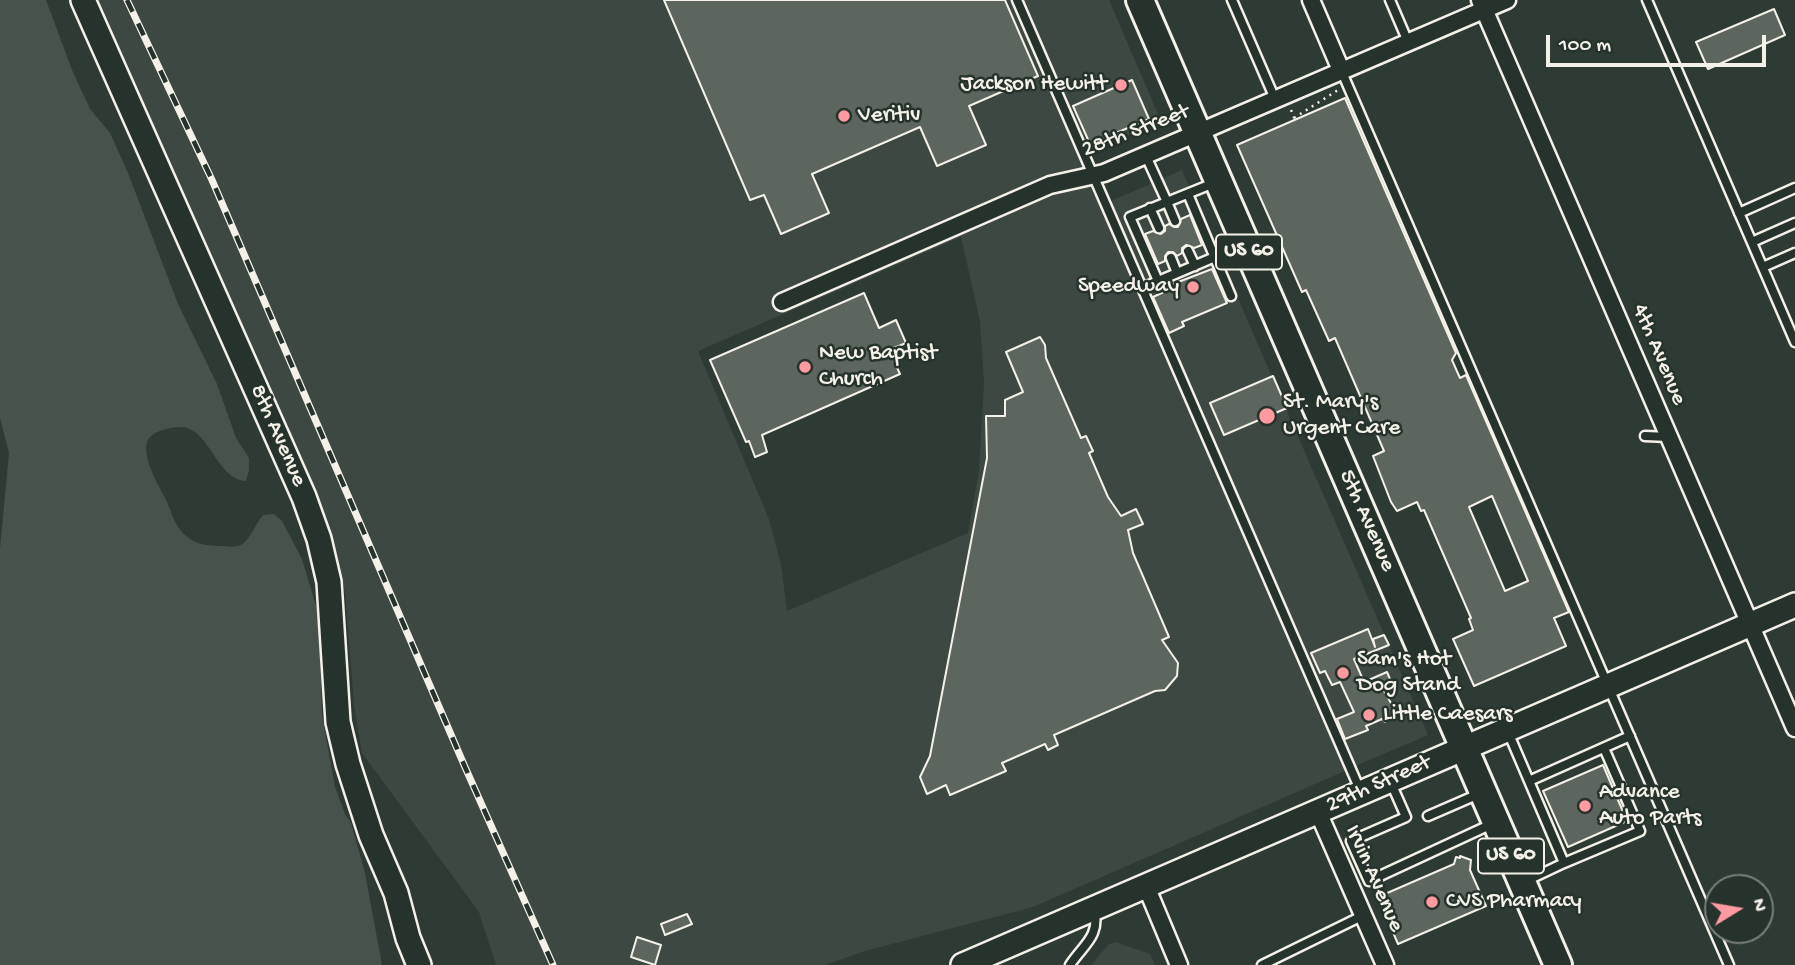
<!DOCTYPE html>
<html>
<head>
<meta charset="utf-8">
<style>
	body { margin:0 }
	#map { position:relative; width:1795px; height:965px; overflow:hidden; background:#2e3b34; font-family:"Gochi Hand",sans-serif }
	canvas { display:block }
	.north { position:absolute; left:1704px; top:874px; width:70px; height:70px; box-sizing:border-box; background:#26332d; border:2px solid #787f78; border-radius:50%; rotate:79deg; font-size:19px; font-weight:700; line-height:28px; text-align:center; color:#f4f1e8 }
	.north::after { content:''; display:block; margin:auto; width:24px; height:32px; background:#ff9aa2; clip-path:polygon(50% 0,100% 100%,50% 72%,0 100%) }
	.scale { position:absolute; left:1546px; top:35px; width:220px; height:32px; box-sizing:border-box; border:4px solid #f4f1e8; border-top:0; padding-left:9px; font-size:21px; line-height:24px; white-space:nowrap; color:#f4f1e8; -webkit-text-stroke:5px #26332d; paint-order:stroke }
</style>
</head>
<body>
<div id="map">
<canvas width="1795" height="965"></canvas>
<div class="north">N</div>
<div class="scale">100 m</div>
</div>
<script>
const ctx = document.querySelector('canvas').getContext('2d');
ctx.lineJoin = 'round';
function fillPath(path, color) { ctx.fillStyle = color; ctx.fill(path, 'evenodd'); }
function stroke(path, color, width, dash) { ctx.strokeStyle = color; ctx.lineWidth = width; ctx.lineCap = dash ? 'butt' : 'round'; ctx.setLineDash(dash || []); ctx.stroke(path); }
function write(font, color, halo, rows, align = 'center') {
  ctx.font = font + ' "Gochi Hand",sans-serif'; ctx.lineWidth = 5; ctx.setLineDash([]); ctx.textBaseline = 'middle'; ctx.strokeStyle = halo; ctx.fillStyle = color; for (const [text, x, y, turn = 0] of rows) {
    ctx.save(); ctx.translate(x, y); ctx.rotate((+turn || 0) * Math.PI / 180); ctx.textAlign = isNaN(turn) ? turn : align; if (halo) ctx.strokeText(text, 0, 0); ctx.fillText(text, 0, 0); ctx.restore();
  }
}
fillPath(new Path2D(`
	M96,0h914l335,771 -312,136 -168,44 -40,14h-329l-17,-53 -117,-159 -8,-48 -9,-113 -15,-60 -15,-40zM961,237l19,84 4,62 -5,87 -11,63 -181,78 -6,-46 -12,-46 -71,-168z
	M1021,0h88l52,121 -74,32z
	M1182,170l246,565 -75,32 -244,-565z
	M1116,942l34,12 5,11h-64l18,-21z`), '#3c4841');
fillPath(new Path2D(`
	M0,0h46l26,70 18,39 20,24 18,40 50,131 39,80 19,54 13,20v12l-3,11c-31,-2 -36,-55 -67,-54 -9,0 -24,4 -30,11 -10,14 9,47 16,60 7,13 8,27 20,37 9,9 23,11 35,11 7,0 14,2 21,-1 9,-5 15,-22 22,-30l11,-1 8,7 20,38 14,47 4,33 2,76 13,72 10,27 6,9 14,50 17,92h-382v-416l9,-96 -9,-35z`), '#48524c');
const building = new Path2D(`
	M664,0h341l33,76 -69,30 17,39 -49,21 -17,-39 -108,47 17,39 -48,21 -17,-39 -14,5z
	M1774,9l11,26 -77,34 -12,-27z
	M1132,80l17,39 -59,25 -17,-38z
	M1345,98l111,255 -4,7 8,18 6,-3 103,237 -15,6 12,28 -92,40 -21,-47 20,-9 -4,-11 2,-1 -47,-108 -3,1 -4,-9 -20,9 -6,-9 -18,-46 11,-5 -49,-113 -6,3 -23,-51 -4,2 -65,-147zM1492,496l36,85 -23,10 -36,-84z
	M1190,215l12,30 -8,3 -8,-3 -4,3v5l-5,3 -4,-4h-5l-3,4v5l-7,3 -13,-30 8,-3 8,3 4,-3v-5l4,-2 5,3h4l3,-8z
	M1212,269l15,34 -45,19 2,4 -15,7 -16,-36 13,-6 7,-7z
	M864,293l15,35 17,-8 10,23 -17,7 11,24 -138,61 5,17 -12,5 -6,-16 -3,1 -36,-82z
	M1040,337l5,8 1,13 35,80 5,-2 7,15 -4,2 19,44 13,19 15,-7 7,15 -15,6 5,23 36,84 -7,3 16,23 -1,13 -12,14 -10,1 -101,44 4,10 -10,5 -3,-6 -43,19 4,8 -56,24 -4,-10 -19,9 -7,-17 10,-21 57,-298 -1,-42h19v-16l18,-8 -17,-40z
	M1273,376l14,32 -63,27 -14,-32z
	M1368,629l7,18 -2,-8 11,-4 5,10 -35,14 10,23 23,-10 6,14 -9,5 11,19 -10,12 -3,-3 -16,7 2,4 -23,9 -8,-20 17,-7 -14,-30 -8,3 -7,-14 -5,2 -9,-20z
	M1603,765l24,56 -59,26 -25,-56z
	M1460,856l11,4 -1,10 16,36 -88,38 -20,-47 76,-33 2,-7 4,1z
	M687,914l5,10 -27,11 -4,-11z
	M637,937l24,8 -6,20 -24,-8z`);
fillPath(building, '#5c655e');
stroke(building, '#f4f1e8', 2);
const lane = new Path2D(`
	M1017,0l343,790
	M1232,0l43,99
	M1390,0l18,42
	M1647,0l148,342
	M1341,70l388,895
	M1146,156l21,46 47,-19
	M1188,194l43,102
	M1150,208l9,20
	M1739,213l56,-25
	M1752,242l43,-19
	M1188,251l7,15
	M1171,258l6,15
	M1763,267l32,-14
	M1158,281l-28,-64 37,-15 8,19
	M1142,288l101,-43
	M1645,436l24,1
	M1508,732l21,49
	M1604,748l36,83 -76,32 -35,-82 101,-45
	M1391,783l15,34 -55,24 18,40 125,-58
	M1428,816l53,-23
	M1526,881l38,-18
	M1070,965c12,-19 31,-29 24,-55
	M1262,965l102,-50`);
const street = new Path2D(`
	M1311,0l30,70
	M1480,0l315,728
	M782,302l268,-117 54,-12 403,-173
	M1318,812l67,153
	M1146,886l33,79`);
const secondary = new Path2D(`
	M83,0l221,497 15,42 10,43 9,140 10,42 23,71 25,58 12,45 11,27
	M963,965l832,-360`);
const primary = new Path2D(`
	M1140,0l418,965`);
stroke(lane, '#f4f1e8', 13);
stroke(street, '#f4f1e8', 21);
stroke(secondary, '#f4f1e8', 28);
stroke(primary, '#f4f1e8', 32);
stroke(new Path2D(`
	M1291,110l4,10
	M1294,118l44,-28`), '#f4f1e8', 2.5, [2, 5]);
stroke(lane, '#26332d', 8);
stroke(street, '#26332d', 16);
stroke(secondary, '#26332d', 23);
stroke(primary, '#26332d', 26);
const rail = new Path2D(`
	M127,0l85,180 253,587 88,198`);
stroke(rail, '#f4f1e8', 7);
stroke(rail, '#26332d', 4.5, [13]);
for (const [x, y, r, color] of [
	[1121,85,7,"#ff9aa2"],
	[844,116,7,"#ff9aa2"],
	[1193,287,7,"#ff9aa2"],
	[805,367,7,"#ff9aa2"],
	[1267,416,9,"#ff9aa2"],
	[1343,673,7,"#ff9aa2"],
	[1369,715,7,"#ff9aa2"],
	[1585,806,7,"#ff9aa2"],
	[1432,902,7,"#ff9aa2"]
]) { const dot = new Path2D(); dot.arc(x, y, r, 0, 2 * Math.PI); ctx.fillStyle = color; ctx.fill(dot); stroke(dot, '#26332d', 2.5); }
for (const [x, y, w] of [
	[1249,252,66],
	[1511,856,66]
]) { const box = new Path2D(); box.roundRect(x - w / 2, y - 17.5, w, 35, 5); ctx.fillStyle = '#26332d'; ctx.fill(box); stroke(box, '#f4f1e8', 2); }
write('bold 21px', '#f4f1e8', null, [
	["US 60",1249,252],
	["US 60",1511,856]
]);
write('23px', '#f4f1e8', '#26332d', [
	["Jackson Hewitt",1107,85,"right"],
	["Veritiv",858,116],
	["Speedway",1179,287,"right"],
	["New Baptist",819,354],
	["Church",819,380],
	["St. Mary's",1283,403],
	["Urgent Care",1283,429],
	["Sam's Hot",1357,660],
	["Dog Stand",1357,686],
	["Little Caesars",1383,715],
	["Advance",1599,793],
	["Auto Parts",1599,819],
	["CVS Pharmacy",1446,902]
], 'left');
write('23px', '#f4f1e8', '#26332d', [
	["28th Street",1136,132,-21],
	["4th Avenue",1658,355,67],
	["8th Avenue",277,436,66],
	["5th Avenue",1366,521,66],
	["29th Street",1379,785,-24],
	["Irvin Avenue",1373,879,66]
]);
</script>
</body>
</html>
